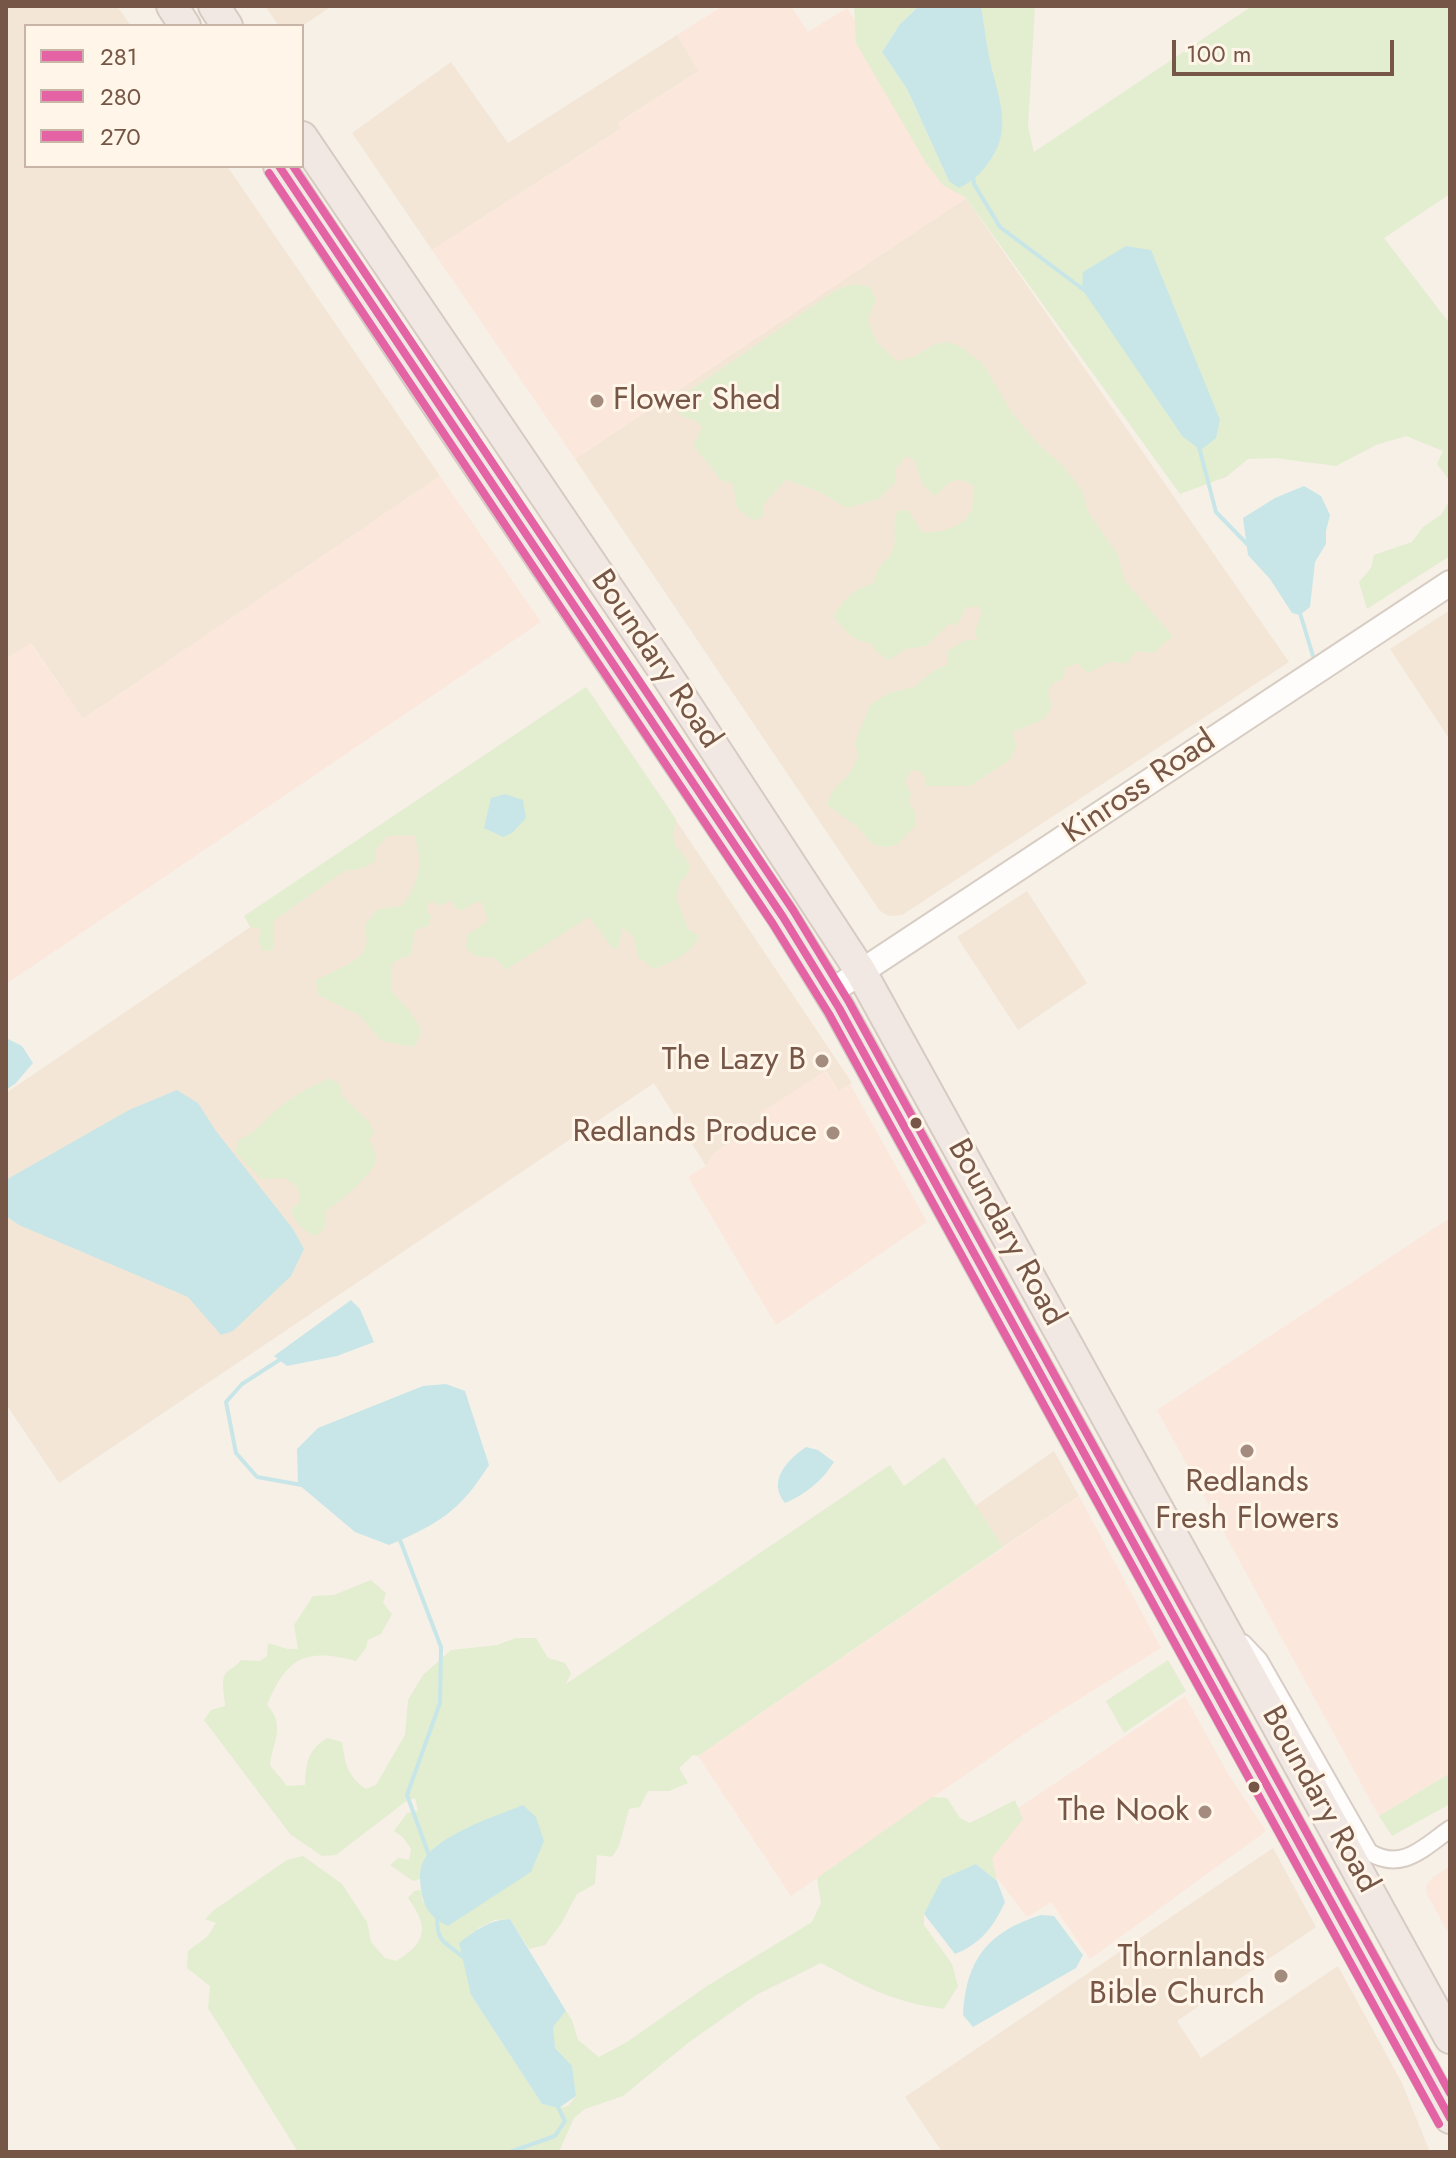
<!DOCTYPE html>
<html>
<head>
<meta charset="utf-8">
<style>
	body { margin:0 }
	#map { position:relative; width:1456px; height:2158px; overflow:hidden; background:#f7f0e7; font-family:Jost,sans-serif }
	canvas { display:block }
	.frame { position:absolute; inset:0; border:8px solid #765646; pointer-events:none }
	.legend { position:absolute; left:24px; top:24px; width:280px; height:144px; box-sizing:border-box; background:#fff5e8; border:2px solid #c8b5a7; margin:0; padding:10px 14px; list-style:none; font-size:24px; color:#765646 }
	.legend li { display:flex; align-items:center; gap:16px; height:40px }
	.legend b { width:40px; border:2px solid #c8b5a7 }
	.scale { position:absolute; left:1172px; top:40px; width:222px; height:36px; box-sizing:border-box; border:4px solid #765646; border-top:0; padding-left:10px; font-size:24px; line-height:28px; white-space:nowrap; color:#765646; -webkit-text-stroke:6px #fff5e8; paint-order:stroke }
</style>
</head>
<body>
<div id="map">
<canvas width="1456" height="2158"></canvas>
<div class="frame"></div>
<ul class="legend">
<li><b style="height:10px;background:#e463a4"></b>281</li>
<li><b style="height:10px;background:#e463a4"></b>280</li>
<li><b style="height:10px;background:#e463a4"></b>270</li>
</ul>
<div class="scale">100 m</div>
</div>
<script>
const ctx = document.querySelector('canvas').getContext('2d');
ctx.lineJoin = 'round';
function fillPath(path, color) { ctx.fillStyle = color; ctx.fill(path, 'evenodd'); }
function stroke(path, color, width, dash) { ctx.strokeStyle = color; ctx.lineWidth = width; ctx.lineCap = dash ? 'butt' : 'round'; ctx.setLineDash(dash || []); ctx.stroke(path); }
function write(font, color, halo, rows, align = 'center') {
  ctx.font = font + ' Jost,sans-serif'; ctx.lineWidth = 6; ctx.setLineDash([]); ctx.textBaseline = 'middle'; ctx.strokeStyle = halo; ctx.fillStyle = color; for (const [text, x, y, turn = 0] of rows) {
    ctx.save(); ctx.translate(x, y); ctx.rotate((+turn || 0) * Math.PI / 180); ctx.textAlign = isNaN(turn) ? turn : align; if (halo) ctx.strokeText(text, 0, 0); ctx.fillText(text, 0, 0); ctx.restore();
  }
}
fillPath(new Path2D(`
	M6,6h111l14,20h-105v140h201l213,310 -357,243 -52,-76 -25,16z
	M265,6h67l-30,20h-23z
	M677,35l22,36 -80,51 3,6 -190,122 -80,-117 99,-71 57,81z
	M966,198l323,464 -387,253 -13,1 -9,-5 -305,-452z
	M1450,610v130l-60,-91z
	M592,695l260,388 -13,8 -13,-20 -65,43 4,6 -51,33 -8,13 -52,-83 -595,400 -53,-79v-311z
	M1027,891l60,92 -69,47 -61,-93z
	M1054,1451l25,45 -76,51 -28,-41z
	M1273,1848l43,79 -139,94 24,37 137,-92 64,117 28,69h-488l-37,-55z`), '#f3e6d6');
fillPath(new Path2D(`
	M723,6h68l17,26 39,-24 119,190 -391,261 -143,-209 189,-121 -3,-6 81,-52 -22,-36z
	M440,476l101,146 -535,362v-325l24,-16 53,76z
	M825,1071l14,20 11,-7 77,138 -151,103 -88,-148 18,-11 8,-13 51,-33 -5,-7z
	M1450,1218v555l-71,43 -222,-406z
	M1079,1496l82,152 -131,82 -239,166 -93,-140z
	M1185,1696l42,76 39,59 -176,128 -39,-57 -24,15 -58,-76z
	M1450,1866v70l-23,-42 -1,-8 6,-8z`), '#fbe7dc');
fillPath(new Path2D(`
	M854,6h65l-19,18 -18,28 25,37 42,92 40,-124 -8,-51h54l-7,121 6,25 218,-146h198v188l-66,44 66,86v157l-13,-17 6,-13 -37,-15 -30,9 -40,21 -61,-8 -27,1 -22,18 -46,17 -214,-296 -23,-13 -17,-22 -70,-120z
	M853,284l17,3 6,13 -8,20 8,21 20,20 18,-4 21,-13 13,-2 13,5 22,17 29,49 28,33 23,20 20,26 5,20 30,43 6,25 49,56 -20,17 -17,-2 -9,12 -18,-1 -21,11 -11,-10 -12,5 -1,10 -12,6 -4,9c13,26 -18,32 -36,39l5,14 -7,14 -40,26h-45v-9l-6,-7 -8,1 -6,10 6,13 -2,9 6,9v14l-18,19 -12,2 -13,-3 -13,-16 -33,-24 9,-16 15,-15 8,-16 -3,-14 15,-38 19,-12 25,-6 22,-18 11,-4v-14l19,-11h11l-2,-8 7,-20 -5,-6 -11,2 -9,17 -8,-1 -23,22 -20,3 -17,11 -11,-7 -8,-10c-18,-2 -26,-14 -37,-27 11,-17 22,-28 41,-33 5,-23 12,-18 19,-33 5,-12 -2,-27 5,-39l10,-1 14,22c16,1 39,-3 48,-19 4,-7 3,-20 4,-27 -20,-12 -24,-4 -39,10l-12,-11 -9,-25 -8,-4 -10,13 -1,14 -16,16 -32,9 -27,-16 -34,-12 -22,24v12l-11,5 -16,-13 -4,-24 -13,-4c-7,-14 -19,-22 -26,-35l8,-18 -7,-7 -10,-2 -8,-6 5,-16 154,-106z
	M1450,499v57l-83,53 -8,-27 12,-14 3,-13 38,-13 11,-15 18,-12z
	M586,687l90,132c-7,34 4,24 14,48l-4,9 -6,6 -4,15 12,32 11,7c-8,19 -28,26 -45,33l-16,-12 -4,-20 -12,-10 -3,20 -6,2 -24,-32 -83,53 -11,-12 -21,-2 -8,-9 1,-12 21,-14 -6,-18 -6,-1 -14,9 -6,-3 -5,-8 -11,6 -8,-5 -5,4v7l4,4 -2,9 -14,5 -4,24 -8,5 -2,-2 -10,8v26l17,18 14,22 -8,16 -32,-6 -23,-26 -41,-20 -2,-15 31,-15 16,-11 4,-14 -2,-15 13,-16 24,-3c17,-22 22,-45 12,-71l-27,1 -11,13v11c-10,8 -18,11 -30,10l-73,51v29l-10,1 -5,-12 3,-10 -11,-2 -6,-11z
	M330,1078l10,7 1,10 27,26 6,11 -5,7c2,5 6,13 7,18 2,14 -39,48 -51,54v17l-9,8c-14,-5 -21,-13 -25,-27l9,-7 -2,-14 -13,-10 -24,1 -26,-27 4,-13c17,-4 26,-21 40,-31 16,-13 32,-22 51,-30z
	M944,1457l59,90 -305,209 -5,-1 -14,13 9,15 -19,8h-21l-8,16 -11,2 -10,37 -7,11 -15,-2 -2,29 -18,10 -16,30 -16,21 -16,4 -19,-30 -15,1 -17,8 -7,67 71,109 17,4 9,-2 8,-10 -4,-29 -17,-19 -3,-21 14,-16 6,9 6,20 21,17 28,-15 80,-56 105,-64 9,-19 -4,-25 115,-81 15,1 13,20 10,5 45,-23 8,19 -31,39 5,23 -21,-17 -52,49v12l28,39 6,22 -14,23c-52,-7 -78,-22 -123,-46l-65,32 -68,48 -65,53 -38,13 -11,9 -15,34h-261l-90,-144 2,-22 -23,-18 1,-17 20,-15 8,-13 -11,-4 9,-9 73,-50 16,-4 39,28 25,38 4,20 14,16 11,3c30,-18 34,-33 12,-63l6,-7 7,-1 2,13 14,-58 -14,17 -3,17 -7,2 -23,-16 8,-7 11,2 2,-11 -8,-12 -9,-6 13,-18 11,-2 -3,-13 -10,4 -69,53 -14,1 -32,-22 -86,-114 7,-10 14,-4c0,-9 -5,-27 1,-33 5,-5 10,-6 15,-13l19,1 7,-5 1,-13 20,6h10l-4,-24 19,-29 21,-1 37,-15 15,13 -3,10 9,11 -11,20 -13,6 -2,8 -10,13c-50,-13 -69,-4 -89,44 19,21 6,36 3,60l17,21 18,-1c1,-22 2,-34 22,-47l15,4c3,22 6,35 24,47l10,-4 29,-50 3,-35 15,-25 28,-25 46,-5 19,-7h20l12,20 17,5 6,10 -5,11 324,-219 14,21z
	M1168,1660l18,31 -62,42 -18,-32z
	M1450,1773v31l-58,32 -13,-20z`), '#e3eed0');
fillPath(new Path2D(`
	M919,6h62c3,17 5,34 8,50 7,36 25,70 2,103 -9,14 -18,22 -32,29l-10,-7 -42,-92 -25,-37 18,-28z
	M1126,246l25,4 69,170 -4,18 -15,12 -18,-13 -101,-148 1,-17z
	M1304,486l17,10 9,19 -4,16v13l-11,18 -5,45 -10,8 -8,-2 -22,-34 -22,-24 -5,-37 32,-20z
	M505,794l18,6 3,18 -14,15 -9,4 -19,-9 7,-30z
	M6,1038l16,8 11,17 -17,20 -10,7z
	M177,1090l21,13 18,28 77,98 11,20 -13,27 -58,55 -12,4 -33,-38 -169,-72 -13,-9v-35l5,-4 118,-67z
	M351,1300l9,9 14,33 -37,14 -50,10 -13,-10z
	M446,1384l19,7 24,74c-29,46 -50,59 -100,80l-34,-13 -57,-48 -1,-35 21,-21 105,-42z
	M806,1447l12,3 16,12c-12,19 -28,32 -49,41 -18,-22 2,-43 21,-56z
	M523,1805l13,12 8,24 -13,31 -83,54c-18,-9 -24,-18 -27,-37 -1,-8 -2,-17 1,-25 11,-28 74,-48 101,-59z
	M976,1864l21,17 8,21c-11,24 -24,42 -50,52l-31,-40 18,-35z
	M1041,1915l13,1 29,39 -7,13 -103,59 -10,-12c3,-55 24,-83 78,-100z
	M510,1919l56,92 -13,16 2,21 17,18 4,30 -17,12 -17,-4 -71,-109 -12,-52c17,-13 30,-23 51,-24z`), '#c8e6e8');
stroke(new Path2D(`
	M973,176l1,8 26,43 84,63
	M1199,447l17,65 33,34
	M1300,613l13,43
	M284,1357l-42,27 -16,18 10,51 21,24 45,8
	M397,1538l3,2 41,107 -1,56 -33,92 23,63
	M437,1918c0,26 9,24 26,39
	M510,2152l45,-16 10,-15 -9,-18`), '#c8e6e8', 4);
const street = new Path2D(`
	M1243,1643l16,17 110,192c33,20 54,-4 81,-23`);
const secondary = new Path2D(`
	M829,993l621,-410`);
const highway = new Path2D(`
	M172,6l13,20
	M214,6l13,20
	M302,137l362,534 197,301 589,1066
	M279,166l145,219 359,532 56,91 611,1110`);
stroke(street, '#d8cdc5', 20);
stroke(secondary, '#d8cdc3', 28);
stroke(highway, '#d6cbc3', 34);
stroke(street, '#fefdfb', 16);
stroke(secondary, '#fefdfb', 24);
stroke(highway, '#f1e7e3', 30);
stroke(new Path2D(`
	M279,166l504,751 56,91 611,1110`), '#e463a4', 8);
stroke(new Path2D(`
	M269,173l504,751 56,90 610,1110`), '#e463a4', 8);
stroke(new Path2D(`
	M293,166l500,744 56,92 601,1091`), '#e463a4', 8);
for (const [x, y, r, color] of [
	[597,401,8,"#a38c7e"],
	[822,1061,8,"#a38c7e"],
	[916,1123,7,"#765646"],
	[833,1133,8,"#a38c7e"],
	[1247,1451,8,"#a38c7e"],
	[1254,1787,7,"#765646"],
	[1205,1812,8,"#a38c7e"],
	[1281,1976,8,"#a38c7e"]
]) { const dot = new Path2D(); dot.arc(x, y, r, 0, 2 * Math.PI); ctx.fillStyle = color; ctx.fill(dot); stroke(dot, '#fff5e8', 3); }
write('32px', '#765646', '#fff5e8', [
	["Flower Shed",613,401,"left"],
	["The Lazy B",806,1061],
	["Redlands Produce",817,1133],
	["Redlands",1247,1483,"center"],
	["Fresh Flowers",1247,1520,"center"],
	["The Nook",1189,1812],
	["Thornlands",1265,1958],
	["Bible Church",1265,1995]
], 'right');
write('32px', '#765646', '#fff5e8', [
	["Boundary Road",655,660,56],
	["Kinross Road",1140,788,-34],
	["Boundary Road",1005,1233,61],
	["Boundary Road",1319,1800,61]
]);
</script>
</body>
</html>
